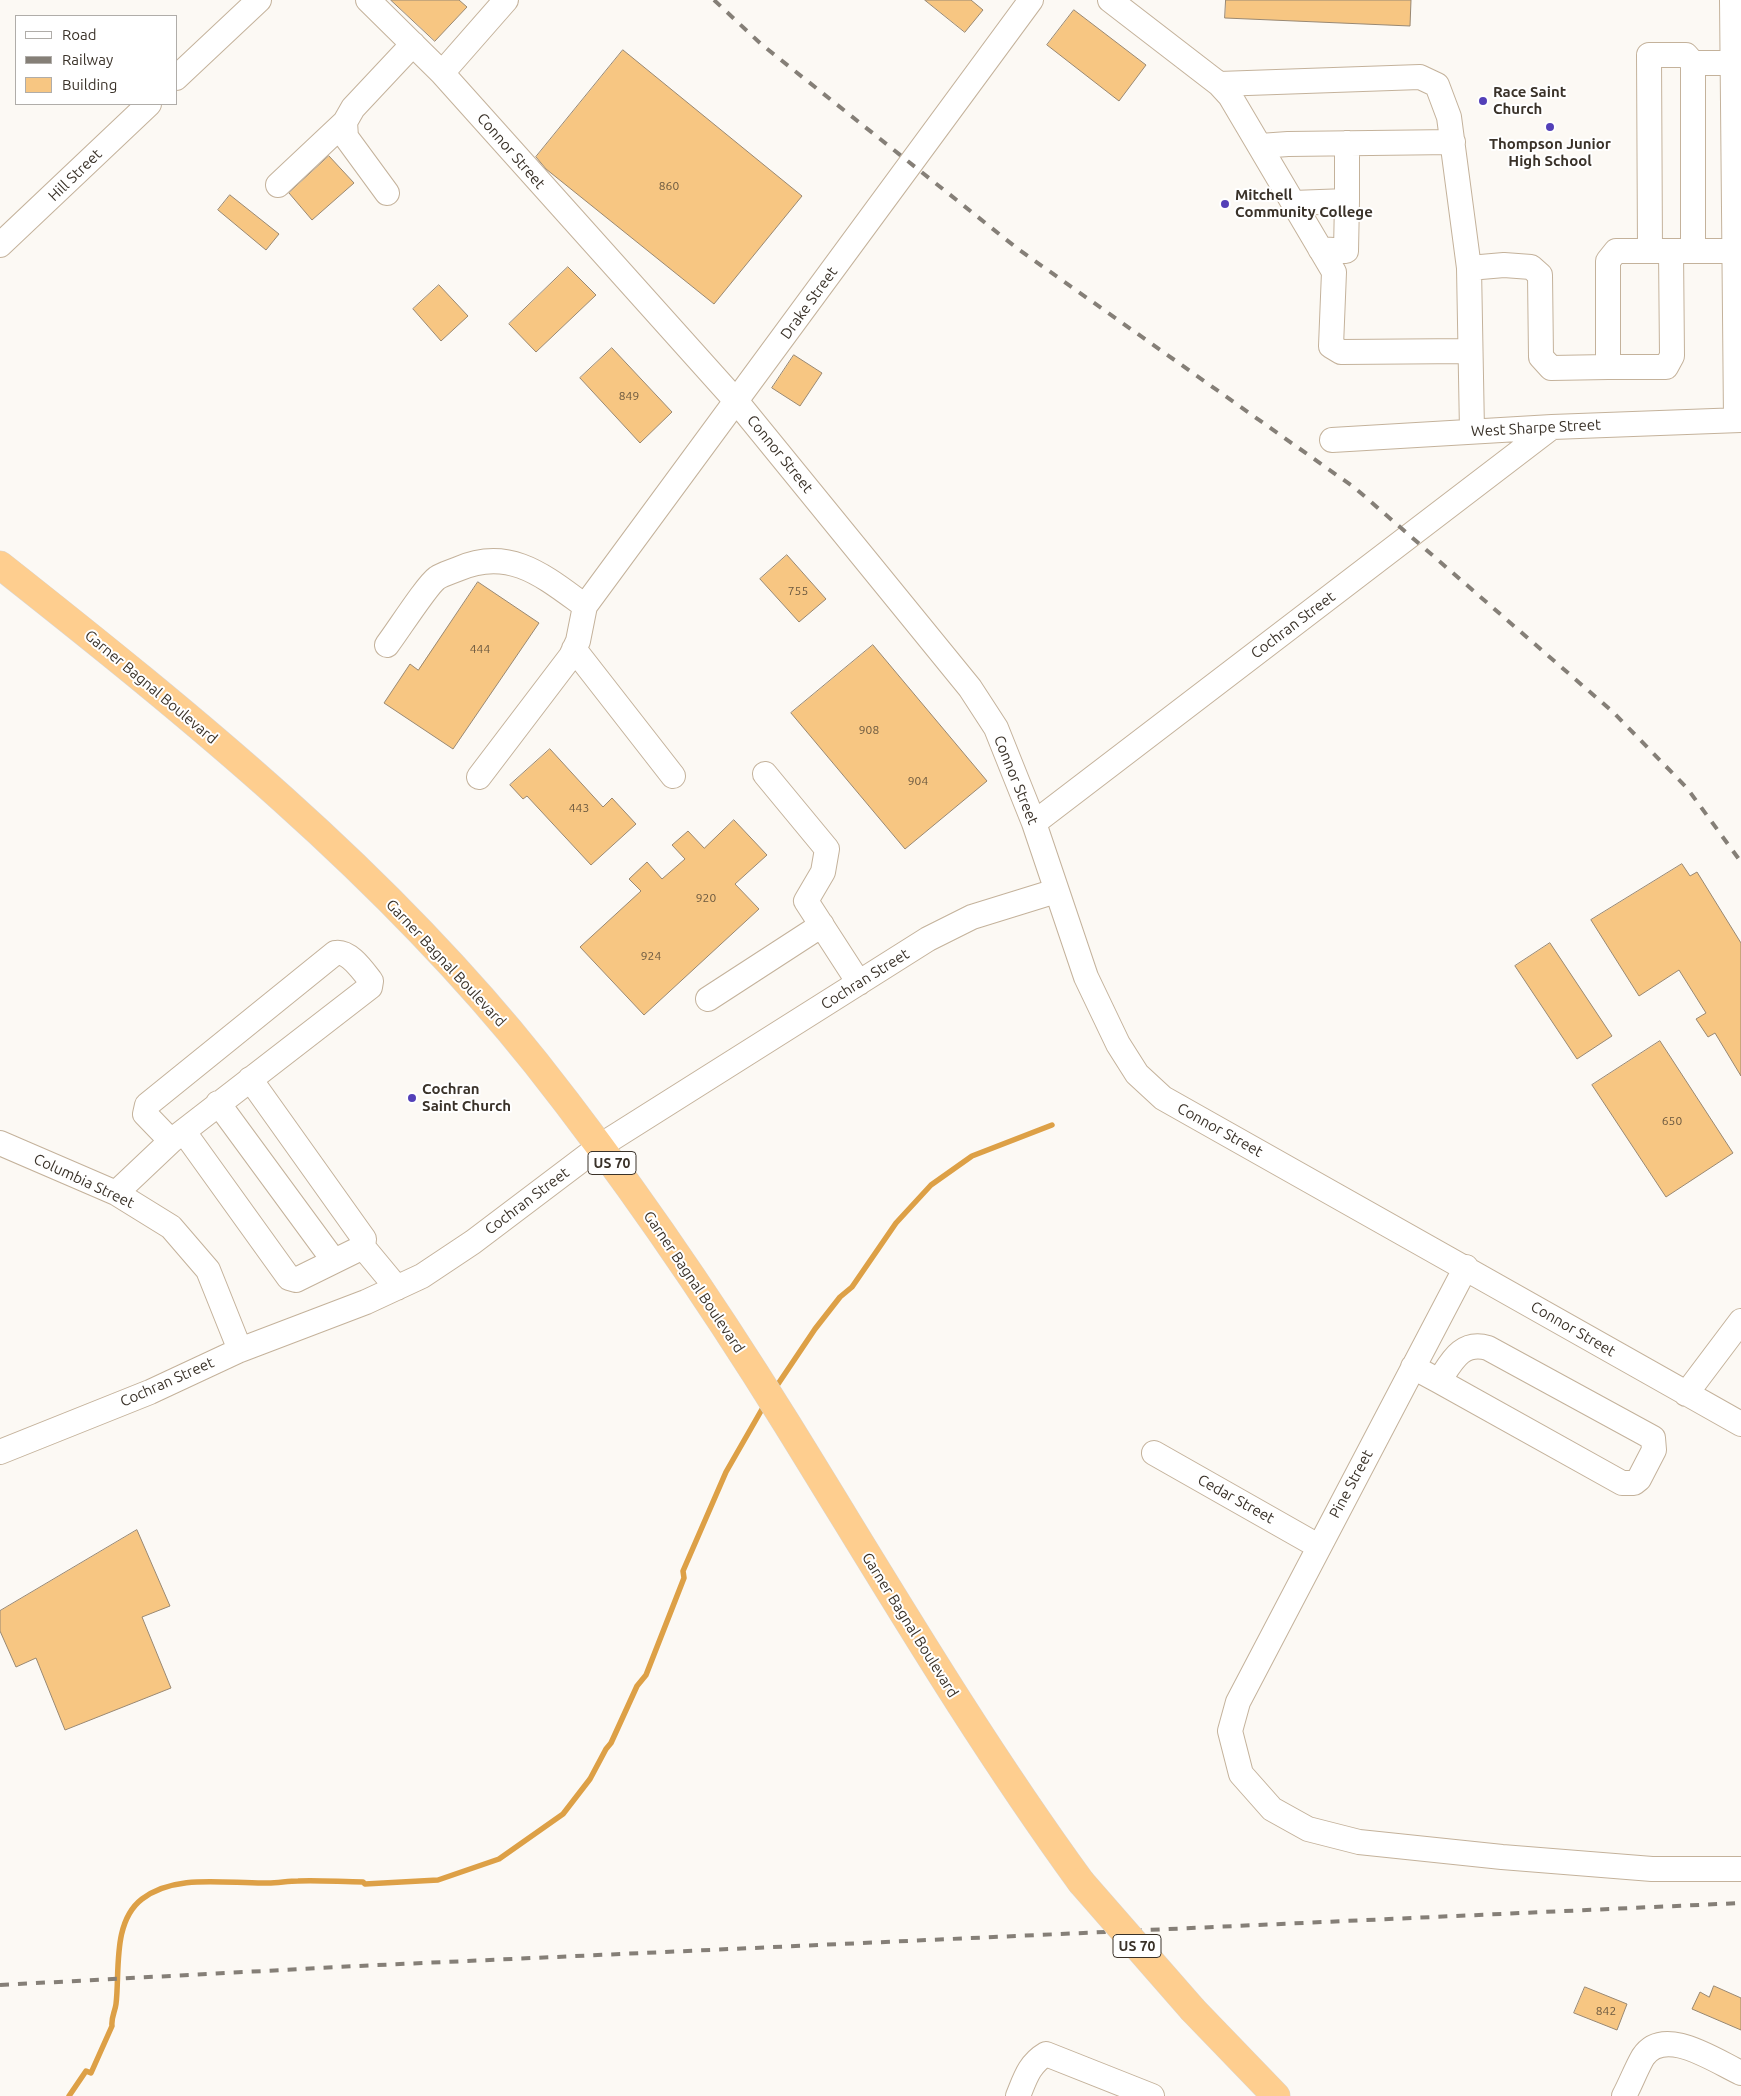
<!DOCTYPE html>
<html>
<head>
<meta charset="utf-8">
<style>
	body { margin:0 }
	#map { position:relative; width:1741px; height:2096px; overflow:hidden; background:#fcf9f4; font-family:Ubuntu,sans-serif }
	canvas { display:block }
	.legend { position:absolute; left:15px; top:15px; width:162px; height:90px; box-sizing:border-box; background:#fff; border:1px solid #b0ada9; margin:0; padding:6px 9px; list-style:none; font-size:15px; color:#3a3229 }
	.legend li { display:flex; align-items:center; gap:10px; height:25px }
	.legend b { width:25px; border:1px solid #b0ada9 }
</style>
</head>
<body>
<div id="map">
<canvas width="1741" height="2096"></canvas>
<ul class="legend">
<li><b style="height:6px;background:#fff"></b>Road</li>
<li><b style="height:6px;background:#857f77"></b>Railway</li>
<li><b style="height:14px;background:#f7c682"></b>Building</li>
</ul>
</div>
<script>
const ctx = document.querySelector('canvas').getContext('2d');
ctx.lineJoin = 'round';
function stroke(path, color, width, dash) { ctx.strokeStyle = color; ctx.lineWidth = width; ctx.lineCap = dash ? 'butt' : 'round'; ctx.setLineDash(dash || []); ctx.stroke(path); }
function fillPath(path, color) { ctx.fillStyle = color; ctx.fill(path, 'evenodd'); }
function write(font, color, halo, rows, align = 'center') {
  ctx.font = font + ' Ubuntu,sans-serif'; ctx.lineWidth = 4; ctx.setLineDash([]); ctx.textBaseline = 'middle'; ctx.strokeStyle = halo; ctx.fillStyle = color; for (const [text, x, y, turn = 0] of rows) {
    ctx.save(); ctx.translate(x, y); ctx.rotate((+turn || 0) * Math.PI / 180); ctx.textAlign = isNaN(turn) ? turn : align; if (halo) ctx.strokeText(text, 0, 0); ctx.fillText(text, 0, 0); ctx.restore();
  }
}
stroke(new Path2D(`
	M774,1390l41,-61 25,-32 12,-10 44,-64 35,-38 41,-29 80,-31
	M69,2096l17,-25 5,2 21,-47c-1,-9 3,-14 4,-22 4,-32 -4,-82 26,-105 34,-26 85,-15 126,-16 10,0 20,-2 30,-2 22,-1 44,1 65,1l2,2 73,-4 61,-21 64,-45 27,-35 16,-30 5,-6 26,-57 9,-11 38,-97 -1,-7 43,-99 39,-68`), '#dda046', 5.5);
const building = new Path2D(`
	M391,0h68l8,7 -32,34z
	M925,0h46l12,10 -18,22z
	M1226,0h185l-1,26 -185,-8z
	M1074,10l72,55 -27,36 -72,-56z
	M623,50l179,146 -88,108 -168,-135 -10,-12z
	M329,156l25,27 -42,37 -23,-27z
	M230,195l49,39 -13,16 -48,-40z
	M568,267l28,28 -60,57 -27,-28z
	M439,285l29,31 -27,25 -28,-32z
	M612,348l60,64 -32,31 -60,-65z
	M794,355l28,18 -22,33 -28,-18z
	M787,555l39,44 -27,23 -39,-43z
	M478,582l61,41 -86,126 -69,-46 26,-39 8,6z
	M873,645l114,136 -82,68 -114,-136z
	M550,749l53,58 9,-9 24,26 -45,41 -64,-69 -4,3 -13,-14z
	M734,820l33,35 -32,29 24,25 -115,106 -64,-68 61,-56 -12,-12 18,-17 15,17 23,-20 -13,-14 16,-14 16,17z
	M1682,864l8,12 7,-4 44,71v133l-26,-43 -7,4 -12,-18 10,-6 -27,-43 -40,26 -48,-76z
	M1550,943l62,93 -35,23 -62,-93z
	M1660,1041l73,112 -67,44 -74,-112z
	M137,1530l33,76 -28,11 29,71 -106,42 -29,-72 -20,9 -16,-36v-20z
	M1714,1986l27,12v32l-49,-21 8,-17 9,5z
	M1585,1987l42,17 -10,26 -43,-17z`);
fillPath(building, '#f7c682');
stroke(building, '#998872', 1);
const minor = new Path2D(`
	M368,0l74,73 295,329 233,286 26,40 38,95 52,154 32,67 19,30 26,24 578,326
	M1110,0l109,84
	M1732,0l4,420
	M1693,63h40
	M442,73l64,-73
	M176,78l83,-78
	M1260,146l28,-2 165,-2
	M278,185l67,-63
	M387,193l-41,-56 -1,-15 8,-14 60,-64
	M1293,203l54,-2v-58
	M0,245l149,-141
	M1320,249l26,2 1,-50
	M1650,251l-1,-196h37l7,8v188
	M1469,268l-20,-151 -12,-32 -17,-8 -201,7 11,12 104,176 -3,74 10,6 129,-1
	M1608,367h58l6,-11 -1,-105
	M1472,431l-3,-163 35,-3 27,2 9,8 1,82 10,11 57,-1v-106l8,-10h119
	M1332,440l220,-13 189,-7
	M387,645c10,-13 40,-60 50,-67 6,-4 14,-6 21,-9 52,-23 87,8 127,37
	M574,649l99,127
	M765,774l62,75 -4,23 -17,29 53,82
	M479,777l92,-121 7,-15 7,-35 446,-606
	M1034,823l518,-396
	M708,999l114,-74
	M218,1103l116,158
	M184,1132l105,146 7,2 67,-33 1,-8 -114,-160
	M0,1143l116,50 55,34 37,43 32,80
	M116,1193l55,-52 199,-154 1,-6c-8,-10 -22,-31 -36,-28l-188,152 -2,9 26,27
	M363,1247l34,41
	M1466,1267l-228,435 -8,29 11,43 31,35 36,20 51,13 143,15 150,12h89
	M1413,1367l26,14 183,102h12l5,-4 15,-29 -1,-12 -165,-90c-27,-8 -37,15 -49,33
	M1686,1394l55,-73
	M0,1452l150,-60 90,-42 126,-48 56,-26 51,-34 127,-96 328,-207 44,-22 84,-26
	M1154,1453l164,93
	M1018,2096c7,-17 11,-32 28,-42l106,42
	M1624,2096c7,-13 12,-27 19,-39 21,-32 72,4 98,16`);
const highway = new Path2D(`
	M0,565c191,151 383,306 536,498 91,115 174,237 251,361 96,155 187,311 294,458
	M1193,2010l83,86`);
stroke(minor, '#c4b29b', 26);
stroke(highway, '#d8d6d4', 29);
stroke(minor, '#fff', 24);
stroke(highway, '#fece8f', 28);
stroke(new Path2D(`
	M714,0l47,44 257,205 337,239 258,224 74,76 54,74
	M0,1985l357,-19 1384,-63`), '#857f77', 4, [9, 9]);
const highwayBridge = new Path2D(`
	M1081,1882l112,128`);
stroke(highwayBridge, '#d8d6d4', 29, []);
stroke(highwayBridge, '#fece8f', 28);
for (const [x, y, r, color] of [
	[1483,101,5,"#5340b8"],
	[1550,127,5,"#5340b8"],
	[1225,204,5,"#5340b8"],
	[412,1098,5,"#5340b8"]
]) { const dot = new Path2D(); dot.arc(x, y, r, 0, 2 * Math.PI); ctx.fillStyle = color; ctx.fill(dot); stroke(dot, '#fff', 2); }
write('12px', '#69573f', null, [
	["860",669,186],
	["849",629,396],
	["755",798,591],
	["444",480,649],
	["908",869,730],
	["904",918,781],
	["443",579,808],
	["920",706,898],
	["924",651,956],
	["650",1672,1121],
	["842",1606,2011]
]);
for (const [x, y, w] of [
	[612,1163,48],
	[1137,1946,48]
]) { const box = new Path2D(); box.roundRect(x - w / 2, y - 11.5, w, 23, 4); ctx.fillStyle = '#fff'; ctx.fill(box); stroke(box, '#3a3229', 1); }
write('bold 14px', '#3a3229', null, [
	["US 70",612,1163],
	["US 70",1137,1946]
]);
write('bold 15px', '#3a3229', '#fff', [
	["Race Saint",1493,92],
	["Church",1493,109],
	["Thompson Junior",1550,144,"center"],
	["High School",1550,161,"center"],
	["Mitchell",1235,195],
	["Community College",1235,212],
	["Cochran",422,1089],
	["Saint Church",422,1106]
], 'left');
write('15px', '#3a3229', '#fff', [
	["Connor Street",511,151,49],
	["Hill Street",75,175,-44],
	["Drake Street",809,303,-54],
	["West Sharpe Street",1536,428,-3],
	["Connor Street",780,454,51],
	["Cochran Street",1293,625,-37],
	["Garner Bagnal Boulevard",151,687,40],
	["Connor Street",1016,780,68],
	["Garner Bagnal Boulevard",446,963,47],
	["Cochran Street",865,979,-32],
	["Connor Street",1220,1130,29],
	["Columbia Street",84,1181,25],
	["Cochran Street",527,1201,-37],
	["Garner Bagnal Boulevard",694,1282,56],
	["Connor Street",1573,1329,30],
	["Cochran Street",167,1382,-24],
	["Pine Street",1351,1484,-62],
	["Cedar Street",1236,1499,29],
	["Garner Bagnal Boulevard",910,1625,58]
]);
</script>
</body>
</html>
